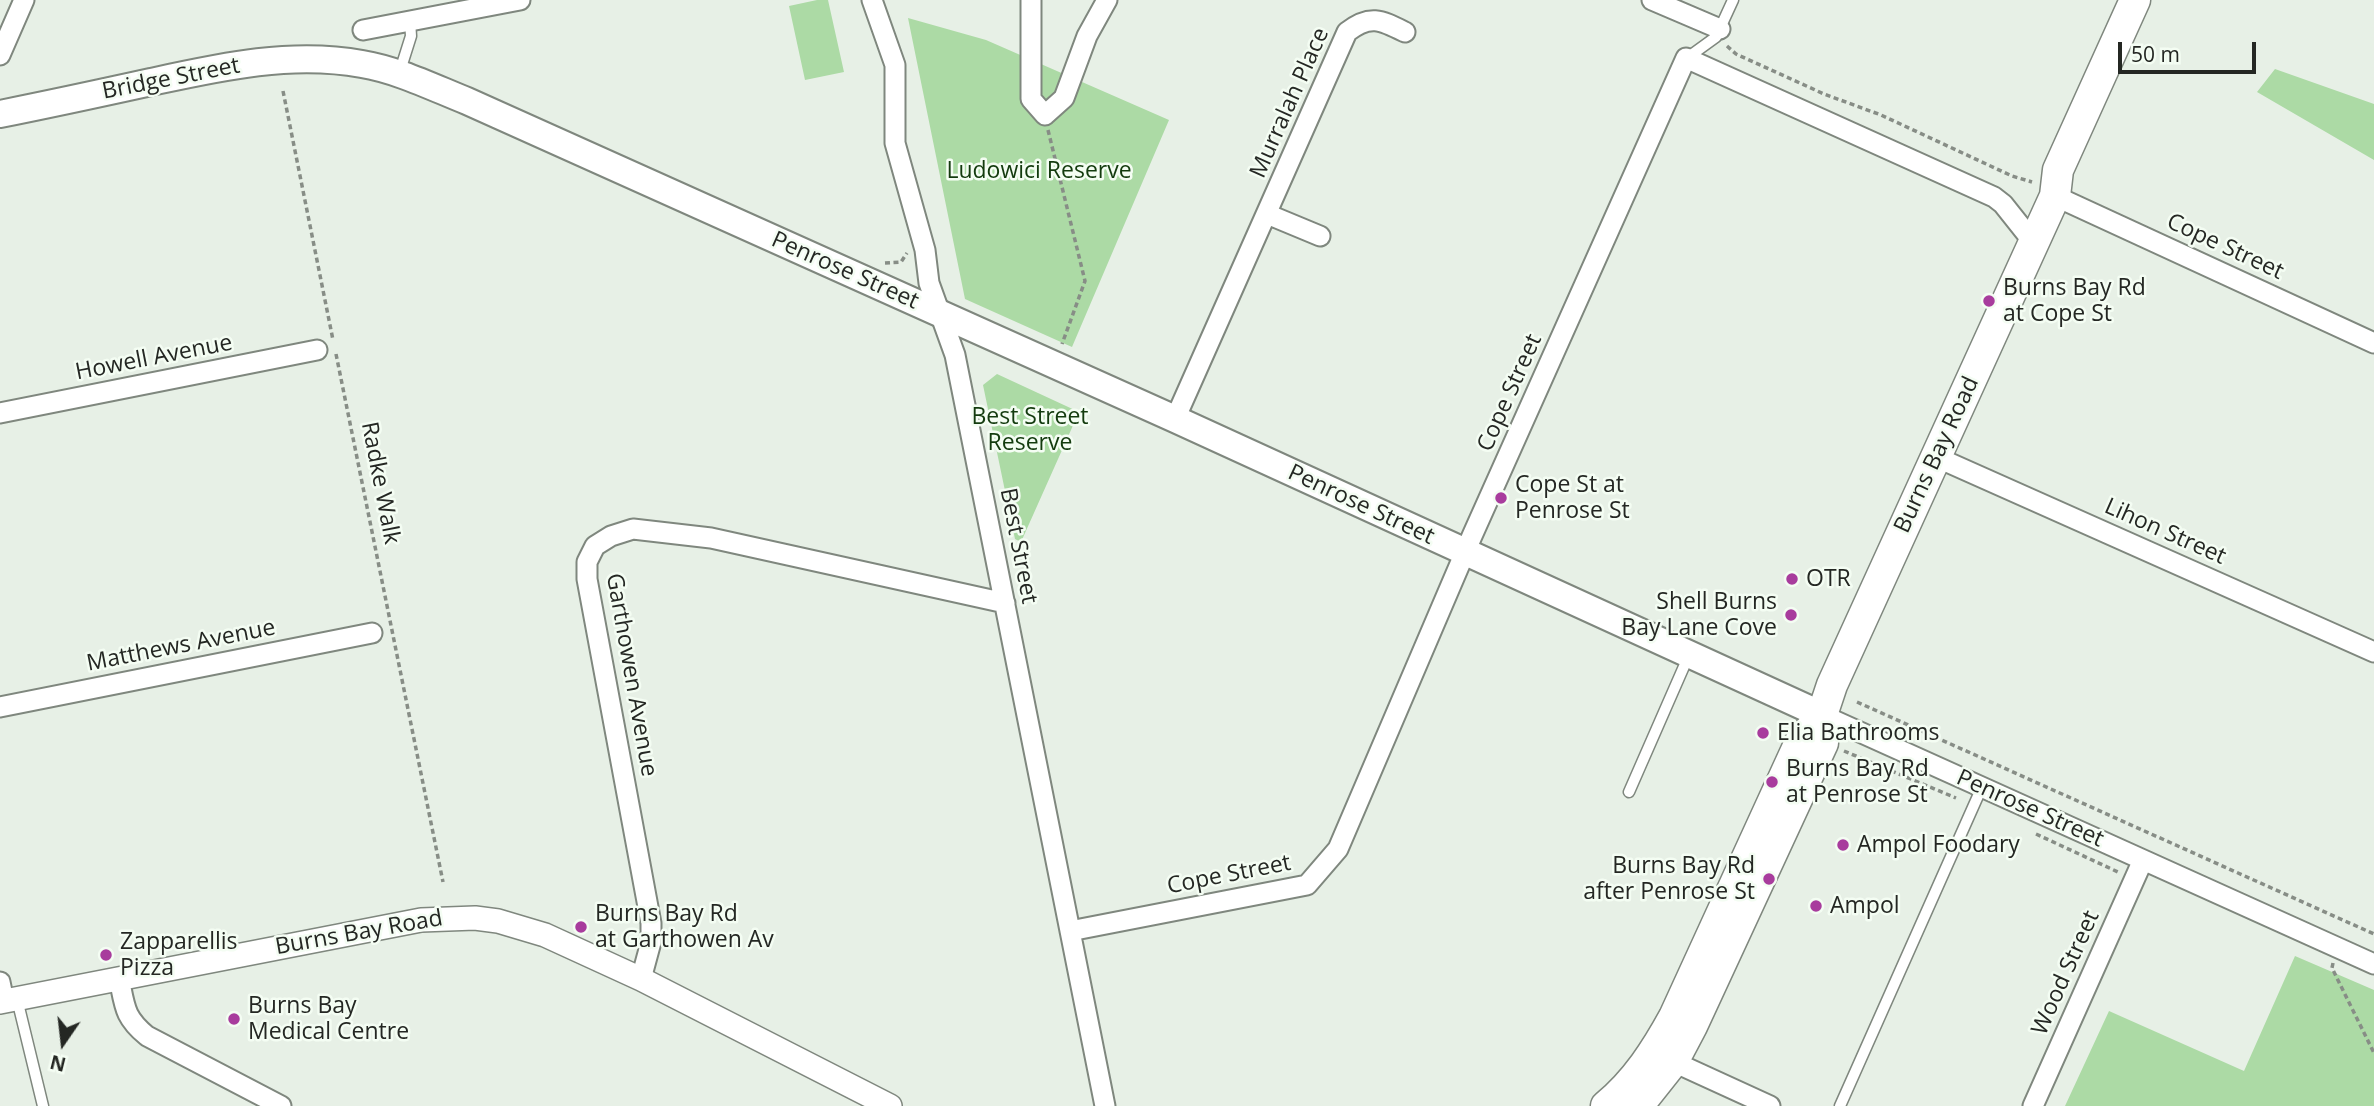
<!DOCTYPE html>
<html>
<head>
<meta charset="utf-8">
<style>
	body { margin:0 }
	#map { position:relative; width:2374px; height:1106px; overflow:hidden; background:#e7f0e6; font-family:"Open Sans",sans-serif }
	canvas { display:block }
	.north { position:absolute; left:28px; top:1008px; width:70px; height:70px; -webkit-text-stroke:5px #f4fdf3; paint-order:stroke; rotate:194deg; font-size:19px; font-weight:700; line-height:28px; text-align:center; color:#242723 }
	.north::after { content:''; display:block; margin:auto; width:24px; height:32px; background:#242723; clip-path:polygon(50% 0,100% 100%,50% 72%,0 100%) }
	.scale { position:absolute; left:2118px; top:42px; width:138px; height:32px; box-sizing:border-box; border:4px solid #242723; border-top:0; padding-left:9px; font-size:21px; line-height:24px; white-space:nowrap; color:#242723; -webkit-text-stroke:5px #f4fdf3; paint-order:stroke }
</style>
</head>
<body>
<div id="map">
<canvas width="2374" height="1106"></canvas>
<div class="north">N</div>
<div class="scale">50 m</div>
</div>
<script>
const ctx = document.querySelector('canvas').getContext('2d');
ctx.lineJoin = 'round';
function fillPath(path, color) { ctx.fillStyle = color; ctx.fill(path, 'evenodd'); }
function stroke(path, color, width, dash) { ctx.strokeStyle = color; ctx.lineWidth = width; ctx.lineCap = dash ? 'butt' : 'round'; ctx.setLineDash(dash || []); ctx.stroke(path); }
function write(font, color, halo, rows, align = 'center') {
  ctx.font = font + ' "Open Sans",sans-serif'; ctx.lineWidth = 5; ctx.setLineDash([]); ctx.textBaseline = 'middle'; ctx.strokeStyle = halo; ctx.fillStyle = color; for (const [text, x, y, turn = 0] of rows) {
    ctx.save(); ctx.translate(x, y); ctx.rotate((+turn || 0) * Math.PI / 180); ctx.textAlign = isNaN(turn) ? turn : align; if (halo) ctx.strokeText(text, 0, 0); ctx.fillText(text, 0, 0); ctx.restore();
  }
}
fillPath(new Path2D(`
	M817,0h11l16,72 -39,8 -16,-74z
	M908,18l78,22 183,80 -97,227 -107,-48z
	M2275,69l99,35v56l-117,-68z
	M997,374l82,38 -58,130 -6,-3 -32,-154z
	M2295,956l79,34v116h-309l44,-95 135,60z`), '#acdaa5');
const service = new Path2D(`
	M1687,58l29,-21 17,-37
	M399,74l12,-38 -1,-15
	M1629,792l60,-137
	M17,999l26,107
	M1840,1106l142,-319`);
const minor = new Path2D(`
	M872,0l23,65v78l30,107 4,33 26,72 150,751
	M1031,0v99l14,16 19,-17 23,-62 20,-36
	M1652,0l68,29
	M363,30l157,-30
	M0,55l24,-55
	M2055,196l319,147
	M1267,214l53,22
	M0,413l317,-63
	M1175,419l172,-387c23,-18 34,-12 58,0
	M1936,457l438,195
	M0,707l372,-74
	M1822,715l552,249
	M1070,931l237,-46 31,-36 134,-313 214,-478 308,139 9,7 31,39
	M119,978c6,29 5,39 28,58l134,70
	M641,979l10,-37v-19l-64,-344v-17l8,-16 16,-10 22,-7 78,9 294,65
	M0,982l4,19
	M1663,1057l107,49
	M2033,1106l110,-246`);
const tertiary = new Path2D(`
	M0,1002l421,-82 54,-2 23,3 47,14 96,44 249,127`);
const secondary = new Path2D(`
	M0,114c50,-10 101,-21 151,-32 69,-15 140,-31 211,-18 36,6 70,23 105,37l708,318 647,296`);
const primary = new Path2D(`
	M1606,1106c30,-25 50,-56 68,-89l126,-275 22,-27
	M1638,1106l35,-44 19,-36 131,-283 -1,-28 10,-30 223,-489 3,-26 77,-170`);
stroke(service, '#7f877e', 13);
stroke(minor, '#7f877e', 23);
stroke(tertiary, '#7f877e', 26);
stroke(secondary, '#7f877e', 30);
stroke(primary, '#7f877e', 33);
stroke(new Path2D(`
	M1727,46l9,8 88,40 57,21 131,61 20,6
	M283,91l50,249
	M1048,130l37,151 -23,63
	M885,263l16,-1 6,-9
	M336,354l107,528
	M1857,702l517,232
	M1844,751l112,47
	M2036,834l82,38
	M2333,963l-1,5 42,85`), '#878d86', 3.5, [5, 3.5]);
stroke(service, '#fff', 10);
stroke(minor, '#fff', 19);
stroke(tertiary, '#fff', 23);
stroke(secondary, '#fff', 26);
stroke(primary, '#fff', 30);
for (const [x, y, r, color] of [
	[1989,301,7,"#a83c9d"],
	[1501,498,7,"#a83c9d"],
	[1792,579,7,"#a83c9d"],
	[1791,615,7,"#a83c9d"],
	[1763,733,7,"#a83c9d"],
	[1772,782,7,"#a83c9d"],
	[1843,845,7,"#a83c9d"],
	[1769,879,7,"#a83c9d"],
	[1816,906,7,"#a83c9d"],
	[581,927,7,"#a83c9d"],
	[106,955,7,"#a83c9d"],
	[234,1019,7,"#a83c9d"]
]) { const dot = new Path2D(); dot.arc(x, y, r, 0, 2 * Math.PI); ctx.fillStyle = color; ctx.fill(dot); stroke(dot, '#f4fdf3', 2.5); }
write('23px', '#242723', '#f4fdf3', [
	["Bridge Street",171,79,-11],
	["Murralah Place",1290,103,-66],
	["Cope Street",2225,247,25],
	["Penrose Street",845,271,24],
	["Howell Avenue",154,358,-11],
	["Cope Street",1510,393,-66],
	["Burns Bay Road",1937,455,-65],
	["Radke Walk",380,483,79],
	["Penrose Street",1361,505,25],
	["Lihon Street",2165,532,24],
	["Best Street",1018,546,79],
	["Matthews Avenue",181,646,-11],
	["Garthowen Avenue",631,675,80],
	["Penrose Street",2030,809,24],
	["Cope Street",1229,875,-11],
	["Burns Bay Road",359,933,-10],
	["Wood Street",2066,973,-66]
]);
write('23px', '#133b0e', '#f4fdf3', [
	["Ludowici Reserve",1039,171],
	["Best Street",1030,417],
	["Reserve",1030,443]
]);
write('23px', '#242723', '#f4fdf3', [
	["Burns Bay Rd",2003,288],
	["at Cope St",2003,314],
	["Cope St at",1515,485],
	["Penrose St",1515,511],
	["OTR",1806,579],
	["Shell Burns",1777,602,"right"],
	["Bay Lane Cove",1777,628,"right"],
	["Elia Bathrooms",1777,733],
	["Burns Bay Rd",1786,769],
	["at Penrose St",1786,795],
	["Ampol Foodary",1857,845],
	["Burns Bay Rd",1755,866,"right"],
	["after Penrose St",1755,892,"right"],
	["Ampol",1830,906],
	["Burns Bay Rd",595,914],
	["at Garthowen Av",595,940],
	["Zapparellis",120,942],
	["Pizza",120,968],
	["Burns Bay",248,1006],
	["Medical Centre",248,1032]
], 'left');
</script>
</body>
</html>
